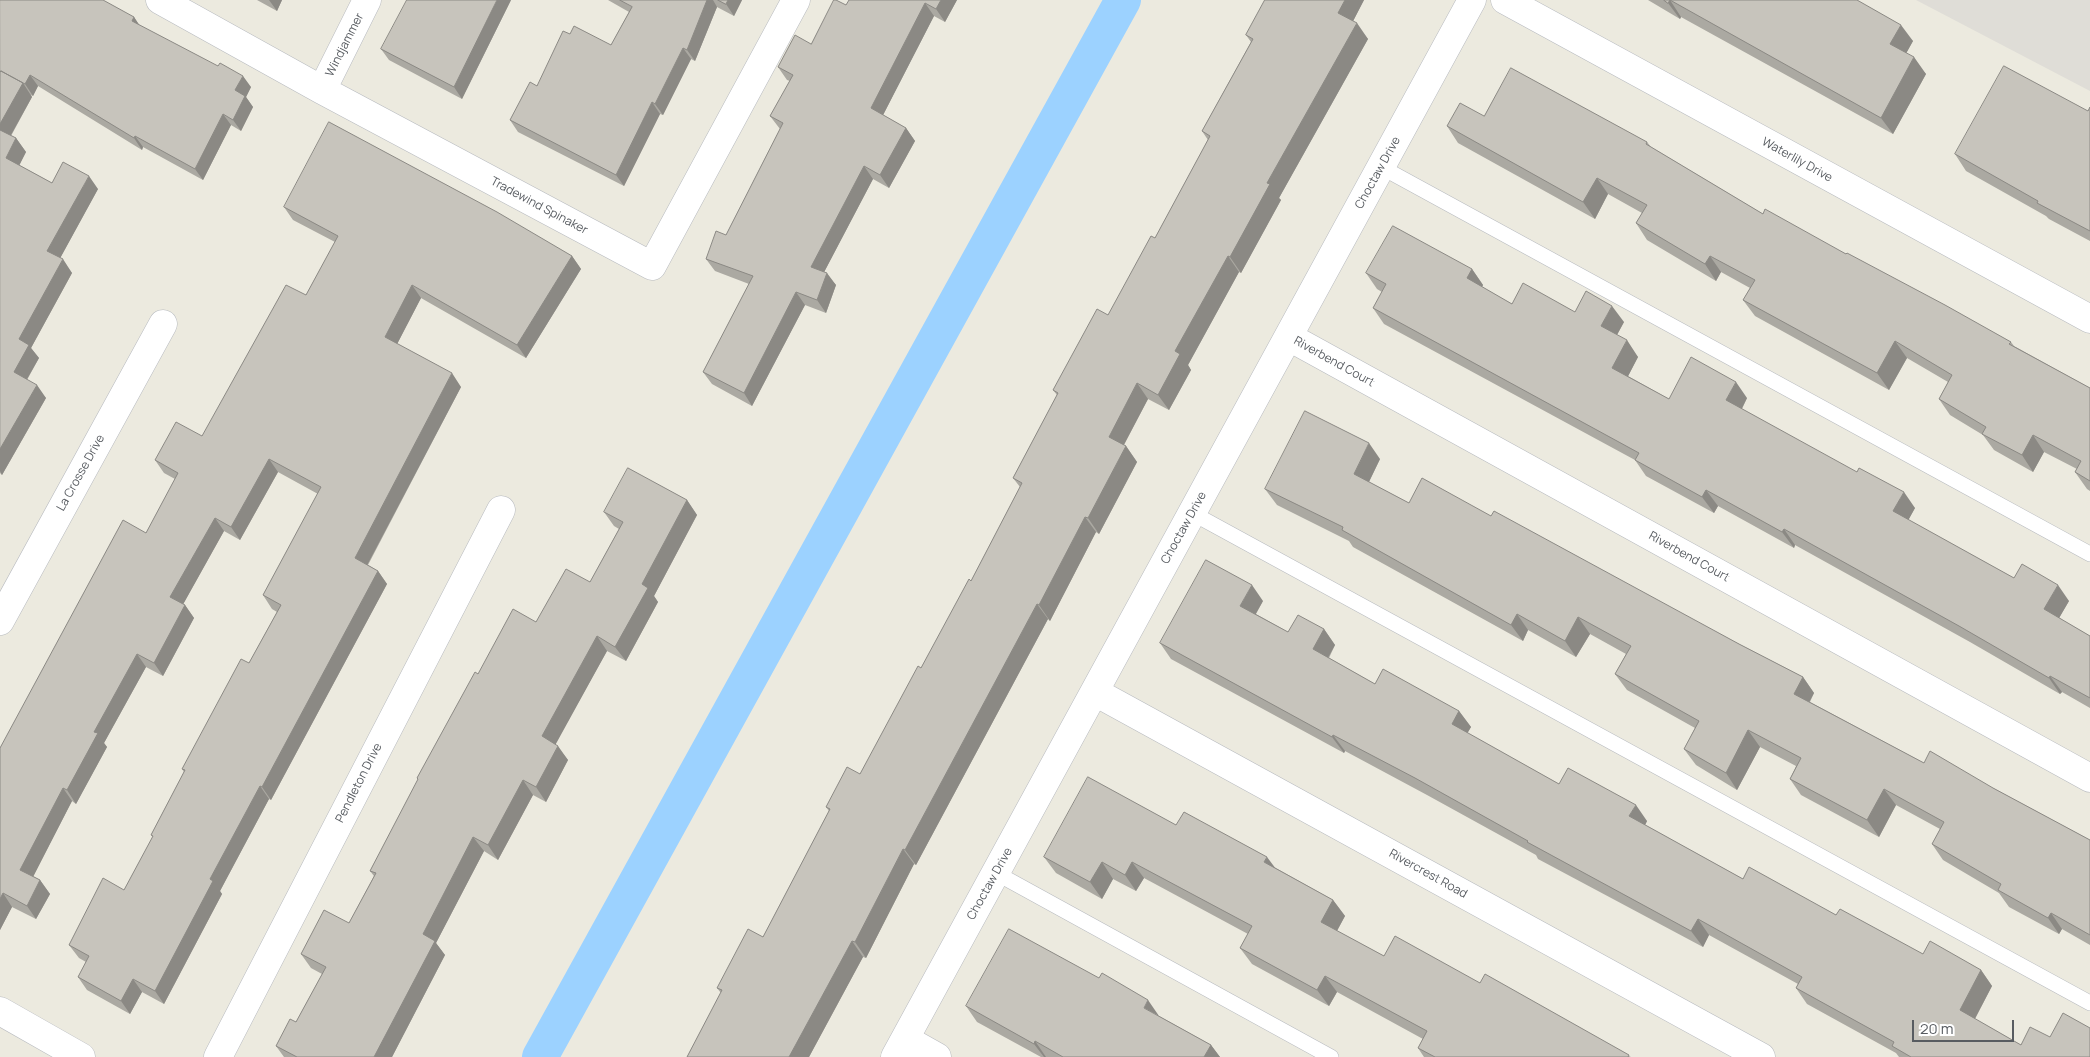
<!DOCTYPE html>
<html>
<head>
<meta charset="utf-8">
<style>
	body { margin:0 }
	#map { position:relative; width:2090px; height:1057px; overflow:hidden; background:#eceadf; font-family:Manrope,sans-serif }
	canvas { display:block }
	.scale { position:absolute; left:1912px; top:1020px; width:102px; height:22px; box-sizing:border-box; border:2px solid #585c61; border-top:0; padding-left:6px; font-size:15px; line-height:18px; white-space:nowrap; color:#585c61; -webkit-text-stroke:4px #fff; paint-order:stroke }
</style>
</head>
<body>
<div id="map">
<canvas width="2090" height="1057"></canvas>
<div class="scale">20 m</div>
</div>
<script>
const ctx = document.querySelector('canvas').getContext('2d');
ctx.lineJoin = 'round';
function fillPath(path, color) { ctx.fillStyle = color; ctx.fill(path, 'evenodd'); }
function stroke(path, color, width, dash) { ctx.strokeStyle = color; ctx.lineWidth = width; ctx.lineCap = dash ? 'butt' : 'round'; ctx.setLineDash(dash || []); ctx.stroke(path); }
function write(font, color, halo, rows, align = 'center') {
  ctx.font = font + ' Manrope,sans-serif'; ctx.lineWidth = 4; ctx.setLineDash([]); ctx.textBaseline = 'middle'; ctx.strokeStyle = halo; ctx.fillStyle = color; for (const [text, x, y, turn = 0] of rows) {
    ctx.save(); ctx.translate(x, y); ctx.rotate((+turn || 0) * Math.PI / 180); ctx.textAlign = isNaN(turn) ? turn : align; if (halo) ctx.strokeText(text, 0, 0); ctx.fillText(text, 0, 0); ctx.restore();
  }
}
fillPath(new Path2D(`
	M1916,0h174v91z`), '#dfddd7');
stroke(new Path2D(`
	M540,1057l583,-1057`), '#9cd2ff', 36);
const lane = new Path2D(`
	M1381,167l709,387
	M1192,513l898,490
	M996,873l335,184`);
const street = new Path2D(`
	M160,0l162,90 330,176 144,-266
	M1505,0l585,319
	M322,90l45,-90
	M1289,337l801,441
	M0,621l163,-297
	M1095,692l666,365
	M0,1011l81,46
	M905,1039l32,18
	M218,1057l283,-547
	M895,1057l577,-1057`);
stroke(lane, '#b7babf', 16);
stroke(street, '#b7babf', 29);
stroke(lane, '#fff', 15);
stroke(street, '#fff', 28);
fillPath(new Path2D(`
	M0,0l134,17 5,8 112,62 -5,10 7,10 -12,24 -10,-6 -28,55 -60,-33 -1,3 -104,-64 -5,10 -2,-1 1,2 -21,39 5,2 10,14 -7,13 33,18 46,6 -38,69 12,15 -41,75 8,10 -12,22 19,18 -44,77 -2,-2z
	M257,0h25l-5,11z
	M511,0l-49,99 -73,-39 -8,-11z
	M608,0h134l-8,16 -17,-9 -22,54 -4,-2 -28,56 -3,-1 -36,72 -106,-54 -8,-12 27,-34 33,-52 41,11 18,-33z
	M957,0l-12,22 -11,-6 -51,99 23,13 9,13 -26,47 -16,-9 -49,93 12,13 -10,28 -21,-8 -53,101 -40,-22 -9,-12 46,-88 -34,-13 -9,-12 20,-24 54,-106 -10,-13 20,-35 -3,-1 -9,-13 33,-23 35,-39z
	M1265,0h99l-11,21 15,18 -89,159 2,2 -40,73 -2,-1 -51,93 3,5 -22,40 -21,-11 -24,46 2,1 11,16 -38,72 -3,-2 -46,89 -2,-2 -132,246 -2,-1 -48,94 -3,-1 -54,100h-122l34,-64 -4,-5 46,-51 66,-126 -3,-4 34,-33 111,-193 49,-94 -7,-9 44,-83 -4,-5 55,-75 47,-77 53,-98 -6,-9 49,-89 -5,-7z
	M1648,0h209l56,41 -7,12 20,21 -33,60 -212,-117 -1,2z
	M2090,107v134l-41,-22 -3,-3 -80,-45 -11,-17 133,-43z
	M1484,116l163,26 4,5 112,67 83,40 165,88 3,4 76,42v103l-3,-2 -12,-17 2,-3 -33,-17 -11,20 -39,-22 -11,-15 -33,-20 -11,-16 9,-17 -41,-24 -18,32 -134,-74 -12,-16 7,-12 -29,-16 -5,9 -69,-41 -11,-17 6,-10 -34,-19 -13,25 -137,-76 -11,-17z
	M284,207l288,49 9,13 -55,89 -105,-60 -24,46 64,43 -93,178 10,6 9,13 -116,216 -2,-1 -49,92 2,3 -58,110 -22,-12 -12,22 -43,-24 -9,-13 8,-15 -7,-4 -10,-13 55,-55 29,-53 -2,-2 33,-63 -2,-3 67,-106 28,-51 -5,-3 -9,-14 55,-101 -40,-22 -38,68 -16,-9 -41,73 2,1 9,13 -31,58 -17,-9 -42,76 3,4 -31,57 -4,-3 -39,75 7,4 10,14 -14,25 -24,-12 -12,23v-182l146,-215 29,-54 -11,-6 -9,-13 47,-24 104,-141 29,-53 -42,-22z
	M1472,269l11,16 -1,2 30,17 63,8 49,10 -7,13 21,22 -10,19 41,23 78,-1 -5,11 173,99 -7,12 106,58 55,23 -10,17 31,18v72l-28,-16 -2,2 -90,-52 -175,-97 -1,3 -76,-42 -4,7 -68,-37 -11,-16 -251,-136 -11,-16 9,-16 -5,-3 -11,-16z
	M1380,459l-11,23 40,21 82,13 312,161 11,16 -4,9 114,61 69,25 97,52v105l-28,-16 -3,5 -50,-27 -10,-14 -56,-33 -11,-16 8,-15 -44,-24 -17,32 -78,-42 -11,-16 6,-13 -36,-19 -23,43 -41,-25 -12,-16 11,-21 -68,-38 -12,-16 11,-20 -36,-20 -14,23 -48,-27 -5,11 -170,-94 -4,-6 -72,-36 -12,-16z
	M687,500l10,15 -43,81 4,6 -32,59 -19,-10 -52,93 13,16 -22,42 -13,-7 -35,65 -14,-9 -48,92 9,12 -53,102h-108l-8,-11 20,-24 26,-48 -11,-6 -10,-14 48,-31 25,-47 -4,-5 48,-91 -1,-2 61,-104 112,-92 29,-53 -5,-3 -10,-14z
	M1263,601l-7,13 32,18 36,-3 11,16 -6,13 46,26 84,27 12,16 -4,6 92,51 88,37 -2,4 98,54 93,36 87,39 58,16 11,16 -17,33 46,26 29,-8 40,20h-191l-3,-4 -89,-49 -11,-16 2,-4 -89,-49 -6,12 -165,-88 -2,-4 -109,-60 -82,-44 -1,2 -173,-94 -11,-16z
	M1176,825l98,42 59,33 12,16 -8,15 47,25 96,27 151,74h-207l-6,-9 5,-9 -86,-47 -8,14 -77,-42 -12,-16 8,-14 -104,-56 -8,13 -23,-12 -11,20 -46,-26 -12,-16z
	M966,1006l193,10 52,29 9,12h-179l-64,-35z`), '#aba9a2');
fillPath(new Path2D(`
	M269,0h13l-5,11z
	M497,0h14l-49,99 -8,-12z
	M707,0h6l4,7 -22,54 -8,-11z
	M728,0h14l-8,16 -8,-12z
	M941,0h16l-12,22 -9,-13z
	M1345,0h19l-15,29 -11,-16z
	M1670,0l11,17 -1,2 -12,-16z
	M925,3l9,13 -54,105 -9,-13z
	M134,17l8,12 -10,-8z
	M1357,23l11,16 -89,159 2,2 -40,73 -11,-16 37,-74z
	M1901,25l12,16 -11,20 -12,-17z
	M683,48l8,11 -28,56 -8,-11z
	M1914,57l12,17 -33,60 -12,-16z
	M30,75l8,11 -5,10 -8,-12z
	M243,76l8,11 -5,10 7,10 -12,24 -8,-11 2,-30z
	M23,83l9,14 -25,45 -7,-10v-8z
	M652,102l8,12 -36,72 -8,-11z
	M223,114l8,11 -28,55 -8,-11z
	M906,128l9,13 -26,47 -9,-13z
	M135,136l8,11 -1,3 -8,-12z
	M16,138l10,14 -10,20 -10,-14z
	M864,166l9,13 -53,101 -9,-13z
	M89,176l9,13 -41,75 -10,-13z
	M1597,178l11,16 -13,25 -12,-17z
	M572,256l9,13 -55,89 -9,-13z
	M1228,256l11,16 -51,93 3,5 -22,40 -11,-15 17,-44z
	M1710,256l11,16 -5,9 -11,-17z
	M63,259l9,14 -41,75 8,10 -16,28 -9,-14 5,-33z
	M1472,269l11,16 -5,9 -11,-16z
	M827,273l9,12 -10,28 -9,-13z
	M412,285l9,13 -27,52 -9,-13z
	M796,292l9,13 -53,101 -8,-13z
	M1612,306l12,16 -11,20 -12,-16z
	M1627,340l11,17 -14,27 -12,-16z
	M1895,341l12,17 -18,32 -12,-17z
	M452,373l9,14 -97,184 -9,-13z
	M1736,382l11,16 -9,18 -12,-16z
	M1137,383l11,16 -28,53 -11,-15z
	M37,385l9,13 -44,77 -2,-4v-22z
	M2033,435l11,17 -11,20 -11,-17z
	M1369,443l11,16 -15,31 -11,-16z
	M1126,446l11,16 -38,72 -11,-16z
	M269,459l9,13 -38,68 -9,-13z
	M1706,490l12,16 -4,7 -12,-16z
	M1904,492l11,16 -11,20 -11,-17z
	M687,500l10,15 -43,81 4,6 -32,59 -11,-14 27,-63z
	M1085,517l11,15 -46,89 -11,-16z
	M215,518l9,13 -44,79 -10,-13z
	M1784,529l11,16 -1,3 -12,-16z
	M378,571l9,13 -116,216 -9,-13z
	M1252,585l11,16 -12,21 -11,-16z
	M2058,585l11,16 -14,24 -11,-16z
	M1037,604l11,15 -132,246 -11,-15z
	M185,605l9,13 -31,58 -9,-13z
	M1517,614l11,16 -5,11 -12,-16z
	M1578,617l12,17 -14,23 -11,-16z
	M1324,629l11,16 -11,20 -11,-16z
	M597,636l10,15 -55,100 -10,-15z
	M137,654l9,13 -42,76 3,4 -31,57 -9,-14 27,-58z
	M2050,676l12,16 -2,2 -11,-16z
	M1803,677l11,16 -9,17 -11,-16z
	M1459,711l12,16 -8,14 -11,-17z
	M1748,730l12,17 -23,43 -11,-17z
	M1333,735l12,16 -1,2 -12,-16z
	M558,746l10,14 -22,42 -10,-15z
	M523,780l10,15 -35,65 -10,-15z
	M260,786l9,13 -49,92 2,3 -58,110 -9,-13 55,-112z
	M63,788l9,13 -42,82 -10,-13z
	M1884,789l12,16 -17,32 -12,-17z
	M1636,805l11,16 -6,12 -12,-17z
	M473,837l11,14 -48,92 9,12 -53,102h-18l49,-123z
	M903,849l11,15 -48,94 -11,-16z
	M1267,857l12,16 -15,-11z
	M1102,862l11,17 -11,20 -12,-17z
	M1132,862l12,16 -8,13 -11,-16z
	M40,880l10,14 -14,25 -9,-13z
	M3,893l9,14 -12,23v-31z
	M1333,900l12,16 -12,22 -12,-16z
	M2051,913l11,16 -3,5 -11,-16z
	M1698,919l11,16 -6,12 -12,-16z
	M852,941l11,16 -54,100h-20z
	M1981,970l11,16 -21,40 -11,-16z
	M1325,976l12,16 -8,14 -12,-16z
	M133,979l9,13 -12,22 -9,-13z
	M1148,1000l11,16 -15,-8z
	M1035,1041l11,16h-2l-10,-13z
	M1211,1045l9,12h-16z`), '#8b8984');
const building = new Path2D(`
	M0,0h103l31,17 -2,4 86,45 2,-3 23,13 -8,14 10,6 -12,24 -10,-6 -28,55 -60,-33 -1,2 -104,-63 -5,9 -24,-13 -1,1z
	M407,0h90l-43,87 -73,-38z
	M620,0h87l-20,50 -4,-2 -28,56 -3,-2 -36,73 -106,-55 20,-38 7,4 26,-55 7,3 4,-8 37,19 21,-38z
	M718,0h10l-2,4z
	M834,0h2l10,5 3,-5h92l-5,9 -11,-6 -54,105 35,20 -26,47 -16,-9 -53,101 16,6 -10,27 -21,-8 -52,101 -41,-21 50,-96 -47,-17 10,-28 10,4 57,-112 -13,-7 23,-41 -15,-8 17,-32 16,9z
	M1265,0h80l-7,13 19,10 -90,160 3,1 -40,73 -2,-1 -53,95 5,3 -22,41 -21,-12 -28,54 17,9 -38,72 -3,-1 -46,88 -2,-1 -132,246 -2,-1 -48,93 -3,-1 -63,116h-102l35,-67 -5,-2 31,-59 15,8 67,-128 -4,-2 21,-40 13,7 58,-108 3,2 48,-89 2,2 51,-98 -9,-5 45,-85 -5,-3 44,-81 11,6 43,-79 4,2 55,-102 -8,-5 51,-92 -7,-4z
	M1664,0h193l44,25 -11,19 24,13 -33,61 -211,-118 -2,3z
	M2004,66l84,45 2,-4v124l-53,-28 1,-2 -83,-47z
	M1511,68l136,74 -1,2 117,70 2,-5 81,45 1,-1 98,52 66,37 -2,2 81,44v93l-15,-9 6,-11 -48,-26 -11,20 -40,-21 4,-7 -47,-28 13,-24 -57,-34 -18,32 -134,-73 12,-20 -45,-24 -5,8 -69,-41 11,-18 -50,-27 -14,24 -136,-76 13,-23 24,13z
	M1,71l22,12 -23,41v-52z
	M329,122l168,90 75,44 -55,89 -105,-60 -27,52 67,36 -97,185 23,13 -116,216 -2,-1 -50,93 3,2 -58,110 -22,-12 -12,22 -43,-24 11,-21 -20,-11 34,-67 21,12 29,-54 -2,-1 34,-65 -3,-1 59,-110 8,4 32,-58 -18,-10 58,-108 -52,-28 -38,68 -16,-9 -45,79 15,8 -31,58 -17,-9 -43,78 4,1 -31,57 -4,-2 -43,82 20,10 -13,26 -24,-13 -3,6v-151l123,-228 23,13 32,-60 -23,-13 21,-38 26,14 84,-151 20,10 32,-59 -54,-29z
	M0,130l16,8 -10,20 46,25 11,-21 26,14 -42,75 16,8 -44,80 10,6 -15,27 23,13 -37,64z
	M1393,226l79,43 -5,9 45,26 11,-21 52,29 11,-21 26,15 -11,20 26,14 -15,28 57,31 22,-42 45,25 -10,18 131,72 2,-4 45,24 -11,19 121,67 8,-14 36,21 -14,24 46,27v62l-40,-22 -1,2 -90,-52 -175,-97 -2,3 -76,-42 -4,7 -67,-37 4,-7 -266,-145 13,-24 -20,-11z
	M1305,411l64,32 -15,31 55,29 13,-25 69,38 3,-5 245,133 64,33 -9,17 130,69 6,-12 63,37 97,52v95l-39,-22 -3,5 -50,-28 3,-6 -69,-40 12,-22 -60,-33 -17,31 -77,-41 11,-21 -53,-28 -22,43 -42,-24 15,-28 -84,-47 16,-28 -53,-29 -13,24 -48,-27 -6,11 -169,-95 1,-3 -78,-38z
	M628,468l59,32 -45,84 6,4 -33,59 -18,-11 -55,100 16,10 -22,41 -13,-7 -35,65 -15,-8 -50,97 12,7 -61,116h-77l-21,-11 14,-27 6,3 30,-55 -25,-13 23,-44 25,13 27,-50 -6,-2 48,-92 -1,-1 58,-106 3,2 35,-65 23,13 30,-53 24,13 33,-60 -19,-10z
	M1206,560l46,25 -12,21 48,26 10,-17 26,14 -11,20 62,35 8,-15 76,42 -7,13 107,60 9,-16 68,37 -7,11 114,63 6,-12 87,48 4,-6 83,45 7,-13 51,29 -21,40 61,35 9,-18 20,10 13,-24 27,15v29h-179l-19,-11 2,-4 -98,-54 6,-11 -104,-58 -7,12 -164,-89 1,-1 -113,-63 -82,-43 -1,2 -172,-94z
	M1088,777l88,48 8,-13 83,45 -3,5 69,38 -12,22 63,34 11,-20 85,47 5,-9 144,81 -1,2h-193l-17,-9 9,-17 -102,-55 -8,14 -77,-42 12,-22 -120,-64 -7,13 -23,-13 -12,20 -46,-25z
	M1009,929l90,49 3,-5 46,27 -4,8 67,37 -7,12h-141l-28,-16 -1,3 -68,-38z`);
fillPath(building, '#c7c4bc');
stroke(building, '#8b8984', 1);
write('12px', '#585c61', '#fff', [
	["Windjammer",345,45,-63],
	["Waterlily Drive",1797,160,29],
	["Choctaw Drive",1378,173,-61],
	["Tradewind Spinaker",539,206,28],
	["Riverbend Court",1334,362,29],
	["La Crosse Drive",81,473,-61],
	["Choctaw Drive",1184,528,-61],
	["Riverbend Court",1689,557,29],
	["Pendleton Drive",359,783,-63],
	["Rivercrest Road",1428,874,29],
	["Choctaw Drive",990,884,-61]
]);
</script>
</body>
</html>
